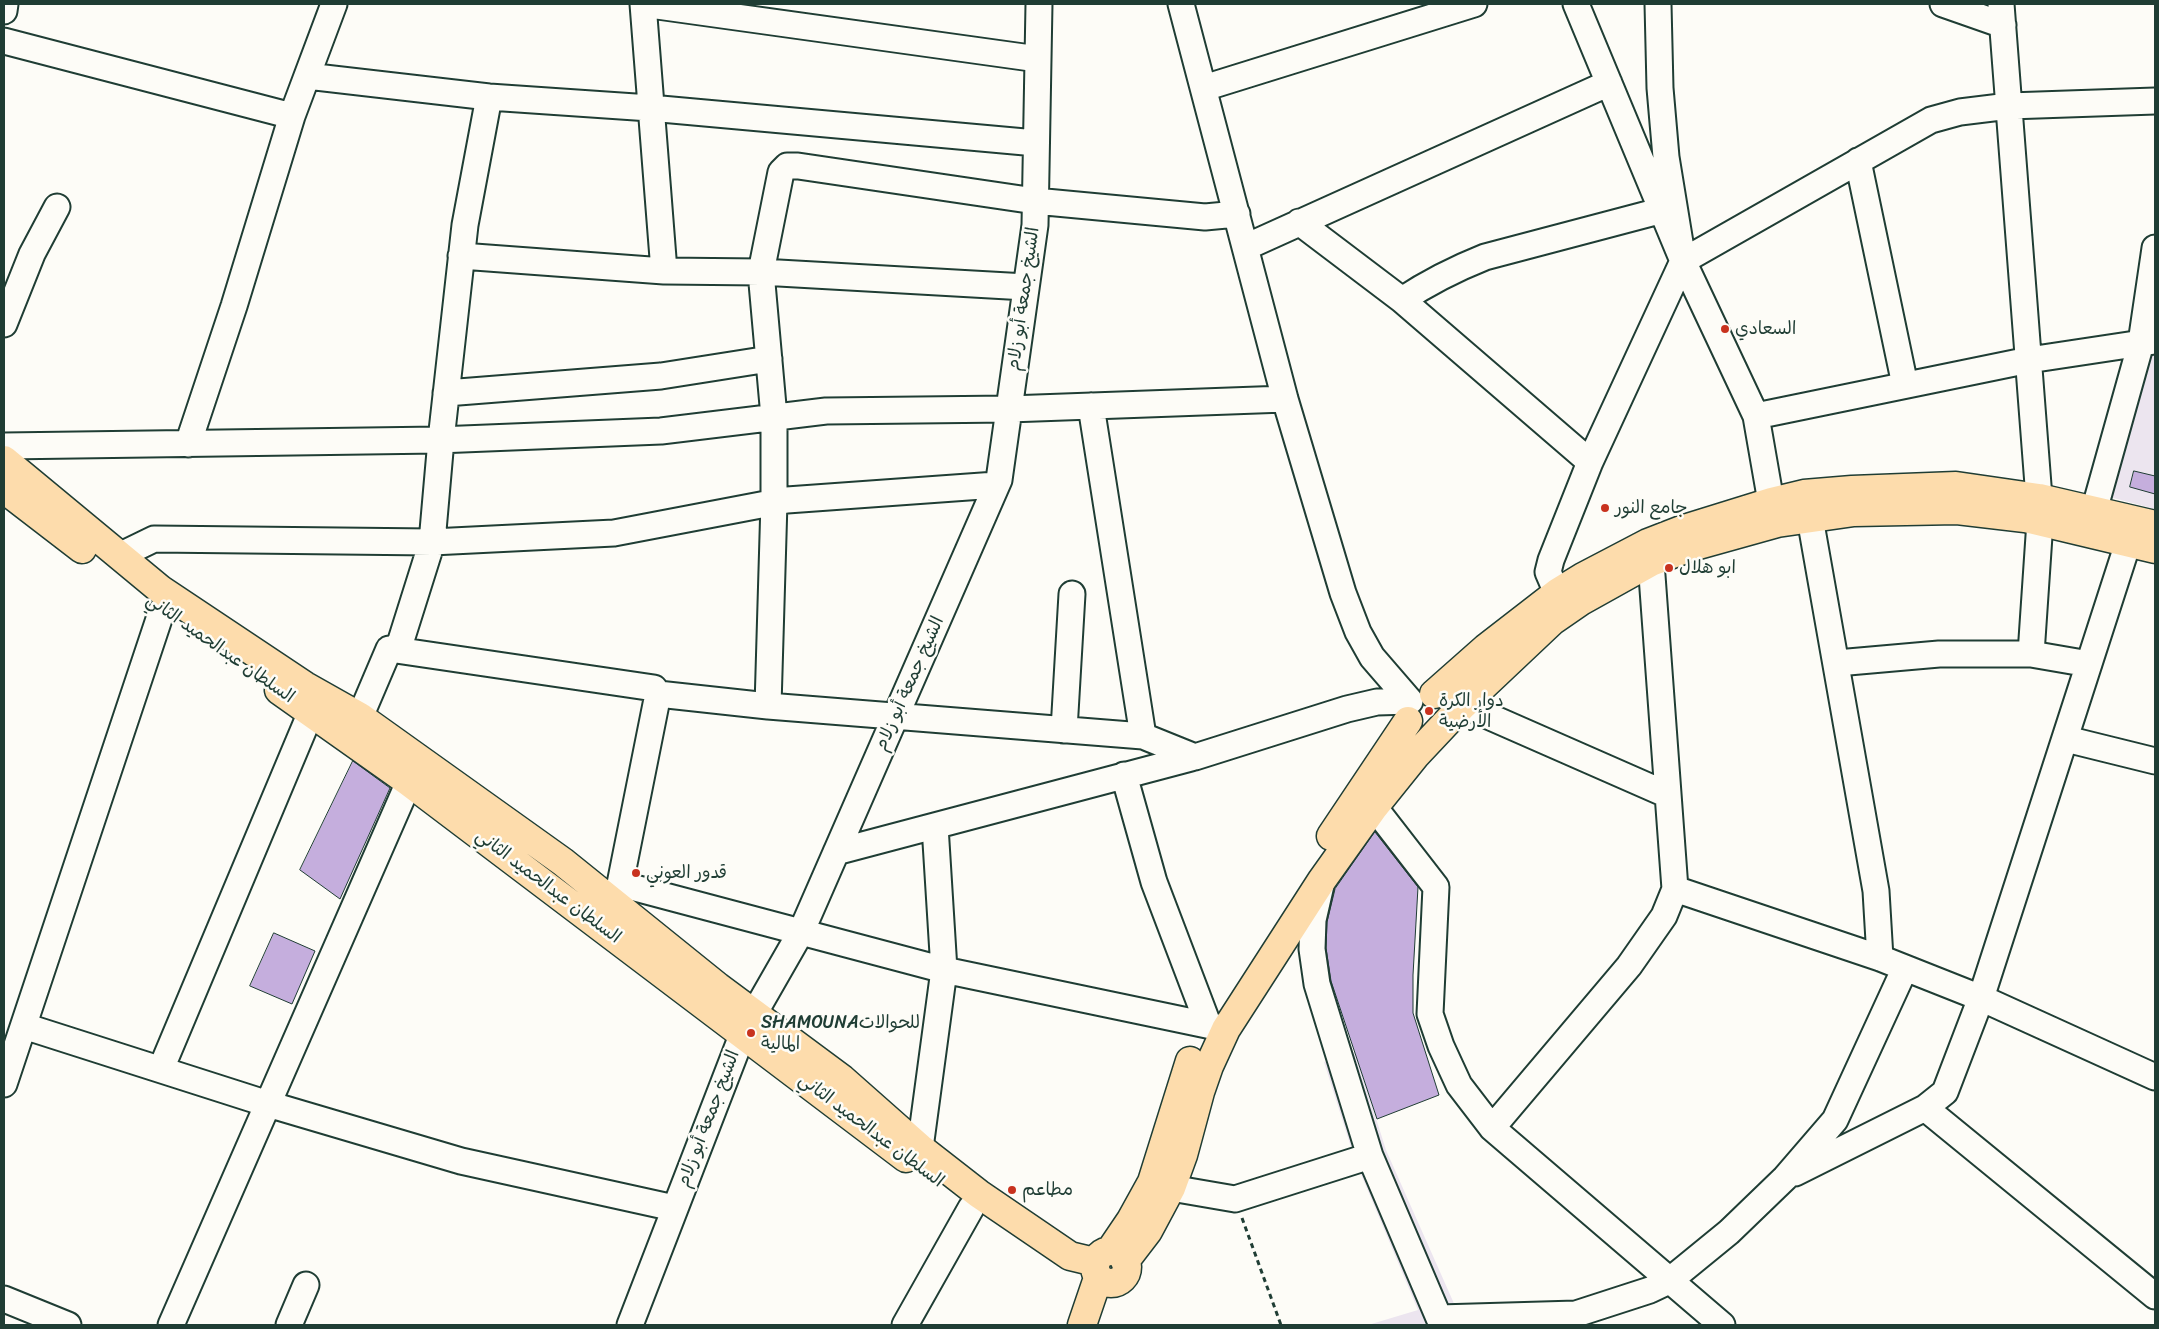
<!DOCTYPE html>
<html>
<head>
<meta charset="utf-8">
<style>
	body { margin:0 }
	#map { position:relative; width:2159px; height:1329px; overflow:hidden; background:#fdfcf7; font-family:Sriracha,sans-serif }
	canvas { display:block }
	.frame { position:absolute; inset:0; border:5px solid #1f3d34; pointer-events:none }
</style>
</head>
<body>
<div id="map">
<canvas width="2159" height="1329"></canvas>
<div class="frame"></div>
</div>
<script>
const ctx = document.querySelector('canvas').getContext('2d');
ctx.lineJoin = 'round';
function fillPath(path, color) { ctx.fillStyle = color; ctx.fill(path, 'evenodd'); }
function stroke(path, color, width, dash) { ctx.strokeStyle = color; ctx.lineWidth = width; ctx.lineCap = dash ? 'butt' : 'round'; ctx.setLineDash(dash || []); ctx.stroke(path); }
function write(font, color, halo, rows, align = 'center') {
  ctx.font = font + ' Sriracha,"Playpen Sans Arabic",sans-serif'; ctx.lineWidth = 5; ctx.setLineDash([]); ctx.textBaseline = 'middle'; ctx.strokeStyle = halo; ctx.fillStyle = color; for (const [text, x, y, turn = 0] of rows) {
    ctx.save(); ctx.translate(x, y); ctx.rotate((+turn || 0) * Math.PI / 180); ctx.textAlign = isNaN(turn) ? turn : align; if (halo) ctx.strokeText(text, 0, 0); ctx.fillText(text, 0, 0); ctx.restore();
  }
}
fillPath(new Path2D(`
	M2155,355v154l-49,-13 43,-140z
	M1355,1052l31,98 70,158 46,17h-134l50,-15 -63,-150 -31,-98z`), '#ece5ef');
const building = new Path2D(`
	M2134,471l21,5v18l-25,-7z
	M353,761l37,27 -50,111 -40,-29z
	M1375,832l43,55 -5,88v38l26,82 -62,24 -46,-138 -5,-33 1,-26 8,-33z
	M274,933l41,18 -23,53 -42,-18z`);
fillPath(building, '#c5aedd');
stroke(building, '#1f3d34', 1);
const minor = new Path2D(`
	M643,4l21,267 97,1 265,15
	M643,4l395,55
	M1181,4l104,395 58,194 15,39 14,25 38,44
	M1576,4l107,257 73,155 15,86
	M1943,4l60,21
	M2001,4l38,494
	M4,11l1,-7
	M4,41l288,75 42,-112
	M307,76l182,21 161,11 386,35
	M1204,88l270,-84
	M1858,161l47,224
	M1299,222l103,78 188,162
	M1246,247l363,-164
	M461,256l203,15
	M1683,261l248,-141 29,-8 49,-6 146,-5
	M1402,300c27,-18 53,-31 83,-43l178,-47
	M4,324l28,-70 25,-47
	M446,393l215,-17 108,-17
	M1091,406l52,330
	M1756,416l273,-56 126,-19
	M188,444l46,-138 58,-190
	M4,446l434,-6 223,-9 165,-20 183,-2 276,-10
	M2094,511l47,-168 14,-95
	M1810,518l66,373 4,67
	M119,556l35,-17 278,3 182,-9 173,-33 209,-15
	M1557,593l-9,-21 3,-12 39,-98 93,-201 -17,-104 -6,-69 -2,-84
	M398,650l34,-108 9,-102 24,-215 24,-128
	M2031,654l9,-133
	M1837,663l102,-9h92l58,10
	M658,694l110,12 375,30 52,21
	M1463,705l205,90
	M768,706l6,-204v-85l-13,-145 20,-100 6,-6h11l237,35 170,16 32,-3
	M360,717l29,-68 265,39 4,6 -38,190 -5,15
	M1064,730l8,-136
	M2066,739l89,22
	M1124,775l30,107 54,142
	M1374,807l62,80 -6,127 11,32 18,39 33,43 230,197
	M836,852l359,-95 152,-48 30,-7 33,-1
	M620,884l324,86 282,59
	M1321,885l-8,35 -1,29 5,35 53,172 69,162 137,-4 74,-24 19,-9 60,-49 56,-54 50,-58 70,-152
	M1675,889l205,69 101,40 174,79
	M24,1026l244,78 193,57 213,47
	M161,1069l150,-357
	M4,1084l158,-474
	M1925,1108l230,188
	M1492,1128l137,-162 35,-50 11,-27 -24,-327
	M920,1148l24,-178 -9,-144
	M1795,1173l130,-65 20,-16 36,-94 147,-455
	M1171,1188l64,11 135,-43
	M4,1299l64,26
	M171,1325l238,-543 9,-17
	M289,1325l17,-40
	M630,1325l113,-292 59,-103 197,-450 36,-255 4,-221
	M905,1325l66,-117`);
const major = new Path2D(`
	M4,460l157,130 144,96 55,31 203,145 155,125 124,92 78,69 59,46 91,62 25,6
	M4,489l78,60
	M279,690l130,92 497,376
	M1434,694l52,-46 71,-55 26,-16 65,-34 36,-14 87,-27 33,-8 48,-4 104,-4 83,12 116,27
	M1331,836l77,-115
	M1095 1267a16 16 0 1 1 32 0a16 16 0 1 1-32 0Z
	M1110,1251l21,-31 21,-38 38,-121
	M1125,1261l23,-30 23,-43 12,-33 17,-63 9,-26 17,-37 96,-149 52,-73 41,-51 48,-51 89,-84 29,-20 70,-39 40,-15 86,-24 77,-11 103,-2 68,8 130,31
	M1082,1325l16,-47`);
stroke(minor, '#1f3d34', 29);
stroke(major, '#1f3d34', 31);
stroke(new Path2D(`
	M1242,1218l39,107`), '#1f3d34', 3, [5, 4]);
stroke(minor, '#fdfcf7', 25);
stroke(major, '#fddcac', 28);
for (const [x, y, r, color] of [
	[1725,329,5,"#c8321e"],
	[1605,508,5,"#c8321e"],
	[1669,568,5,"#c8321e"],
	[1429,711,5,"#c8321e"],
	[636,873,5,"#c8321e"],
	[751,1033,5,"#c8321e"],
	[1012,1190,5,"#c8321e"]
]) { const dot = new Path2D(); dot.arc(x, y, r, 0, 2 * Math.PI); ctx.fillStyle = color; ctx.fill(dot); stroke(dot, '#fdfcf7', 2); }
write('18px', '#1f3d34', '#fdfcf7', [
	["الشيخ جمعة أبو زلام",1024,299,-82],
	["السلطان عبدالحميد الثاني",220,649,35],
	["الشيخ جمعة أبو زلام",910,684,-66],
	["السلطان عبدالحميد الثاني",548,887,37],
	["الشيخ جمعة أبو زلام",709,1119,-69],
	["السلطان عبدالحميد الثاني",871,1131,37]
]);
write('18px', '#1f3d34', '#fdfcf7', [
	["السعادي",1735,329],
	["جامع النور",1615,508],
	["ابو هلال",1679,568],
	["دوار الكرة",1439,701],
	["الأرضية",1439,722],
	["قدور العوني",646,873],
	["SHAMOUNAللحوالات",761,1023],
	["المالية",761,1044],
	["مطاعم",1022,1190]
], 'left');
</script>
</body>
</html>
